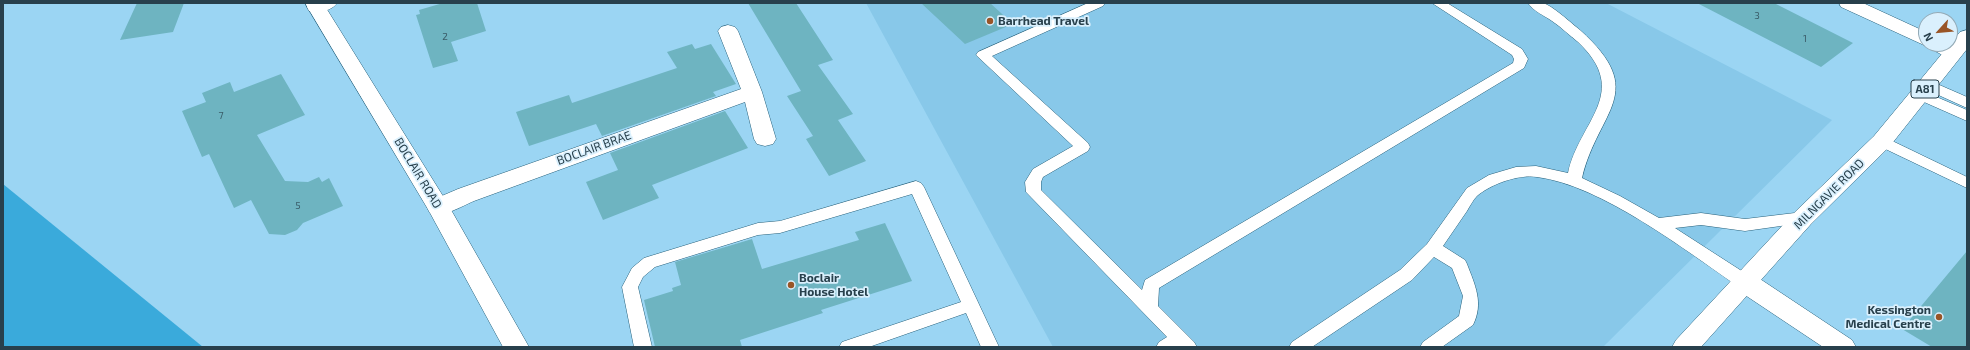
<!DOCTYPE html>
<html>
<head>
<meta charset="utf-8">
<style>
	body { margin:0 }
	#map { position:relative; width:1970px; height:350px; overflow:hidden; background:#9bd5f3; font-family:"Exo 2",sans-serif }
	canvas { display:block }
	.frame { position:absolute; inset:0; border:4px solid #28404c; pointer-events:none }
	.north { position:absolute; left:1918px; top:12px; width:40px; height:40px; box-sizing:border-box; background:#daf0fd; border:1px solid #93aab6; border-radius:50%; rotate:243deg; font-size:11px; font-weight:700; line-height:16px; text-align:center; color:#28404c }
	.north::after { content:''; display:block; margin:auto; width:14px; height:18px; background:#995527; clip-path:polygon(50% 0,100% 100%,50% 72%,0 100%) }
</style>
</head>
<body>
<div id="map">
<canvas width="1970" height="350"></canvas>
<div class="frame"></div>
<div class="north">N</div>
</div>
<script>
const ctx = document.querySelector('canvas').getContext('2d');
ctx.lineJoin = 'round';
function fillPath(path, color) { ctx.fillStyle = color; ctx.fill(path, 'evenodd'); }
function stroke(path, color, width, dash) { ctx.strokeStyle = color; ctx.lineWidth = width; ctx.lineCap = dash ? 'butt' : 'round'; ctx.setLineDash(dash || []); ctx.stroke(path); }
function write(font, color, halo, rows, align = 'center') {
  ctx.font = font + ' "Exo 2",sans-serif'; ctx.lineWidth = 3.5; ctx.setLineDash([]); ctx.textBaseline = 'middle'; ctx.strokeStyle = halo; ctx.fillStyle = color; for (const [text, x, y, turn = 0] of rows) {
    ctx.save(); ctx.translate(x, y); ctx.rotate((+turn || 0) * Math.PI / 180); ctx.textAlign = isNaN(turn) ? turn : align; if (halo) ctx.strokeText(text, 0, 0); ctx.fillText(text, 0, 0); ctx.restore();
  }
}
fillPath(new Path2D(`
	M866,3h740l226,117 -229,227h-550z`), '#88c8e9');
fillPath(new Path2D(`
	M3,184l200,163h-200z`), '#3aaadb');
fillPath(new Path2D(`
	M137,3h47l-11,29 -53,8z
	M443,3h34l9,28 -35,11 7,19 -25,7 -17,-53 4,-1 -1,-4z
	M748,3h48l37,57 -15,5 35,49 -15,6 28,41 -37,15 -23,-37 7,-3 -26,-40 14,-5z
	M921,3h69l23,21 -48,20z
	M1697,3h77l79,40 -32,24z
	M692,44l3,5 16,-5 25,40 -23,8 3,4 -114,40 -6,-12 -67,22 -13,-34 53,-17 3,8 105,-35 -10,-16z
	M281,74l24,41 -48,20 28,46 23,1 11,-5 3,5 7,-4 14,28 -40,17 -6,7 -12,5 -16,-1 -18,-34 -17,8 -25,-54 -7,3 -20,-46 24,-9 -4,-9 28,-11 4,10z
	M725,111l23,37 -96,37 7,13 -56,22 -17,-38 32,-12 -8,-17z
	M885,223l27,58 -91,29 2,3 -83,27 2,7h-87l-11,-47 29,-9 -1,-3 9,-3 -6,-23 77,-23 10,30 97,-29 -4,-8z
	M1967,251v96h-35l-30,-18z`), '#6eb4c1');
const lane = new Path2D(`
	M1088,3h17l-2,3 -111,50 96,87 2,4 -2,4 -45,26 -2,5v8l101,100 3,-10 368,-217 1,-4 -2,-4 -80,-52h15l75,46 6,10 -4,9 -365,220 -1,18 36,36 3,5h-41l3,-5 8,-5 -141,-145 -1,-10 8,-13 40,-23 -97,-91 2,-3z
	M1528,3c4,0 11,-1 15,0 10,3 28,20 37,27 70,63 18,80 2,148l38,18 39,22 42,-5 44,6 58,-7 6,2 2,4 -2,4 -64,9 -44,-6 -26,3 76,49 2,5 -2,5 -6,1 -6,-1c-54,-37 -138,-102 -202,-110 -18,-3 -46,7 -60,19 -4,4 -7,10 -10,15 -8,12 -16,23 -24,35l22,14 2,4c8,21 17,39 6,61l-31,22h-22l3,-5 36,-26 4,-20 -11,-28 -18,-11 -22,23 -100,67h-23l3,-5 108,-72 27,-26 40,-56 22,-13 27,-8 20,-1 32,7c11,-52 64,-80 10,-131 -9,-7 -17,-15 -26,-21 -7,-5 -19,-10 -24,-18z
	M1928,80l39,17v11l-44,-20 -2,-3 2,-3z
	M1920,90l47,20v11l-52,-23 -2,-3 2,-3z
	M1882,136l85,41v11l-90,-43 -2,-4 2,-4z
	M916,181l5,2 3,4 75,160h-18l-15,-34 -97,34h-30l3,-5 119,-40 -49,-108 -132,39 -22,2 -103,32 -12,10 -5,10 14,60h-18l-12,-60 10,-19 12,-10 114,-35 22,-2z`);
const street = new Path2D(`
	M309,3h28c-5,8 -19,10 -28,8l-2,-4z
	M1839,3h24l63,29v12c13,0 29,-3 37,9l-3,4 -7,2 -7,-2 -20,-11 -85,-39z
	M728,25l7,2 3,4 24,61 14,47 -3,5 -8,2 -8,-2 -3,-5 -9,-37 -271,99c-14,6 -29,16 -44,12l-3,-6 3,-6 28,-12 283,-100 -23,-58 3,-4z
	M1745,273l9,2 98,65 4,7h-33l-87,-58 -3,-7 3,-7z`);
const secondary = new Path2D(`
	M305,3h18l123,198 83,146h-26l-74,-136z`);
const primary = new Path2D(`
	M1967,30v19l-77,97 -79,78 -110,123h-29l4,-7 119,-128 79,-76 86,-104z`);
stroke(lane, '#28617b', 1);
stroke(street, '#28617b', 1);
stroke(secondary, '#28617b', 1);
stroke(primary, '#28617b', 1);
fillPath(lane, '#fff');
fillPath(street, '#fff');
fillPath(secondary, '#fff');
fillPath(primary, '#fff');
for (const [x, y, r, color] of [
	[990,21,4,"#995527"],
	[791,285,4,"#995527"],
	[1939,317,4,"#995527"]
]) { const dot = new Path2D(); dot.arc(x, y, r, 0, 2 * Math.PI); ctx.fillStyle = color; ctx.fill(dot); stroke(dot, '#daf0fd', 1.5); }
write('10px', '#3a5d69', null, [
	["3",1757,16],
	["2",445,37],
	["1",1805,39],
	["7",221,116],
	["5",298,206]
]);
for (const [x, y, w] of [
	[1925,89,28]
]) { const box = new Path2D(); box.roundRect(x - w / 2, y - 9, w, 18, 3); ctx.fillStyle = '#daf0fd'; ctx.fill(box); stroke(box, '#28404c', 1); }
write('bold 11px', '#28404c', null, [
	["A81",1925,89]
]);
write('bold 12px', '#28404c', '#daf0fd', [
	["Barrhead Travel",998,21],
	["Boclair",799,278],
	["House Hotel",799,292],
	["Kessington",1931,310,"right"],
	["Medical Centre",1931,324,"right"]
], 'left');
write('12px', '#28404c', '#daf0fd', [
	["BOCLAIR BRAE",594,148,-20],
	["BOCLAIR ROAD",418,173,59],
	["MILNGAVIE ROAD",1829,194,-45]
]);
</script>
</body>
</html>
